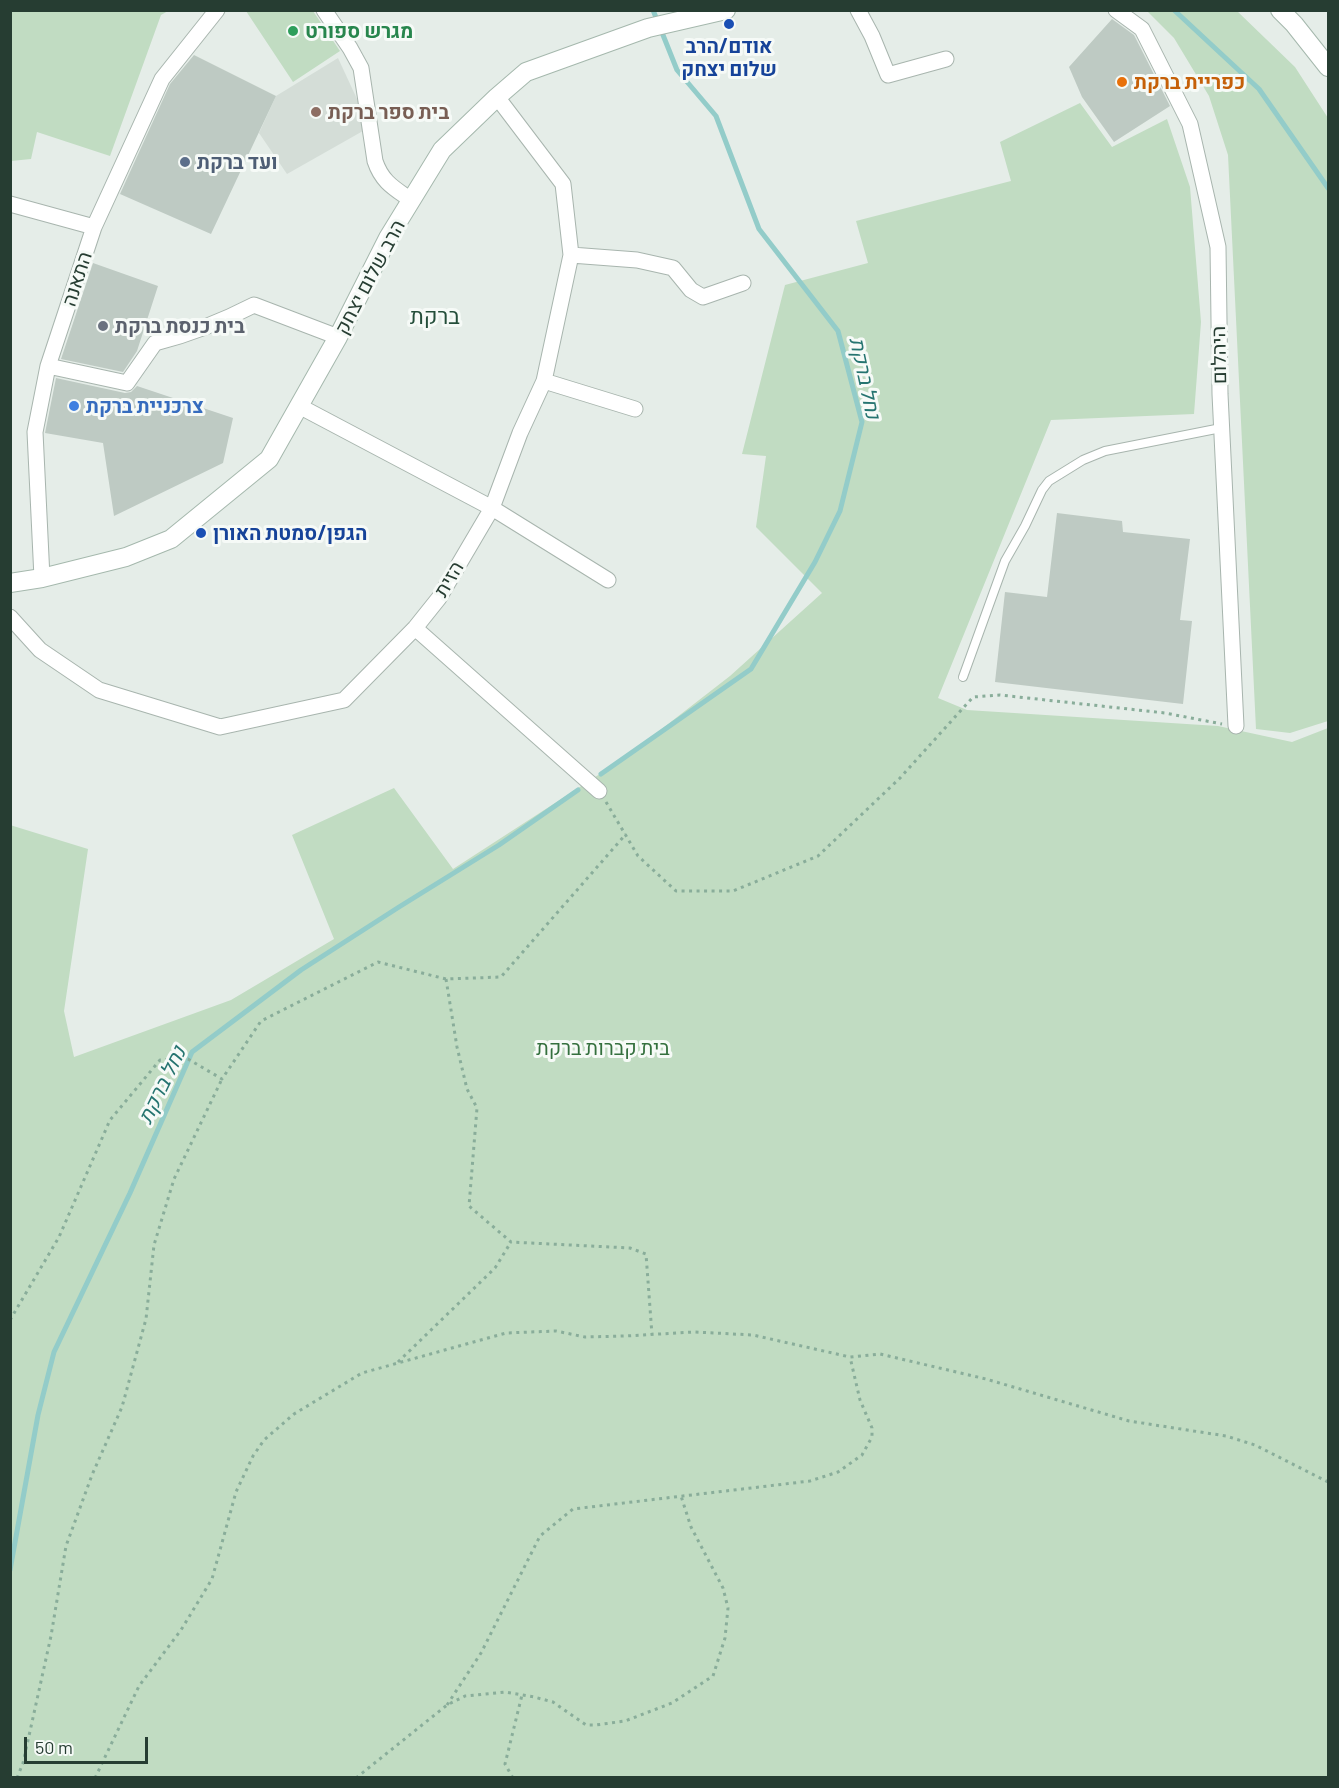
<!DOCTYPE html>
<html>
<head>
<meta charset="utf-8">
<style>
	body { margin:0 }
	#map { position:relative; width:1339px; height:1788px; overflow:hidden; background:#e5ede8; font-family:Barlow,sans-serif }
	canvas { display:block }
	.frame { position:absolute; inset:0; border:12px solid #263d32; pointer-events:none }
	.scale { position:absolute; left:24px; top:1737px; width:124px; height:27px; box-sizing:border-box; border:3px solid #263d32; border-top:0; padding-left:8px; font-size:18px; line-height:21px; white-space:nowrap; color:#263d32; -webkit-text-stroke:4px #f6faf7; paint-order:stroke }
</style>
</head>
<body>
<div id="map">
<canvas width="1339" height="1788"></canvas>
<div class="frame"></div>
<div class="scale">50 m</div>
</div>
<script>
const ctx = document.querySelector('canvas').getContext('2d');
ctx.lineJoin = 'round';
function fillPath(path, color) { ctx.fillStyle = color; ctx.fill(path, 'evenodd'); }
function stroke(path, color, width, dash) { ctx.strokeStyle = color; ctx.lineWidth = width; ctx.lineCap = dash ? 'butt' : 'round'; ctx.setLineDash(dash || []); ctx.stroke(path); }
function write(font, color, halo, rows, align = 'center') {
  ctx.font = font + ' Barlow,Heebo,sans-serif'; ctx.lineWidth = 6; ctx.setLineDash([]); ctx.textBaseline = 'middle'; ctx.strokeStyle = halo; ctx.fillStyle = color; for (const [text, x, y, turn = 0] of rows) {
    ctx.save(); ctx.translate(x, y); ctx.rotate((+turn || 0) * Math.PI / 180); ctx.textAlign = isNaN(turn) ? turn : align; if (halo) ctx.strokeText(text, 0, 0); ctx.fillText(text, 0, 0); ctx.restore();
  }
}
fillPath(new Path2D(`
	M338,58l32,69 -83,47 -28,-41 17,-37z`), '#d4ddd7');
fillPath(new Path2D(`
	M11,10l157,1 -7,4 -51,141 -73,-24 -6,27 -20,2z
	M246,11h67l27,40 -47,31z
	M1147,11h90l58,56 33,51v603l-38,12 -34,-4 -28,-574 -19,-59 -35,-58z
	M1080,103l32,44 55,-28 23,68 11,135 -7,92 -143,6 -113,278 29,12 251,16 74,16 36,-14v1049h-1317l-1,-952 78,24 -24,162 10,46 157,-57 103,-61 -42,-104 102,-47 59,81 170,-110 107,-83 92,-83 -66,-66 10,-71 -24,-2 43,-169 83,-22 -12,-42 155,-40 -11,-39z`), '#c1dcc2');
stroke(new Path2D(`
	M1174,10l85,79 69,99
	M601,774l150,-105 64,-107 25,-51 22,-89 -24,-91 -79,-102 -43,-113 -39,-46 -24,-60
	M10,1570l28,-155 16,-63 76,-159 62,-141 109,-82 98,-63 100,-62 79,-55`), '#93ccc9', 5);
fillPath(new Path2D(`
	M1112,19l22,16 36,71 -56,36 -32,-45 -13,-30z
	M194,55l82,41 -65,138 -91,-40 50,-110z
	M93,263l65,23 -21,65 -14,21 -62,-13z
	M56,378l69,15 6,-1 6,-6 96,32 -10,45 -109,53 -11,-73 -58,-10z
	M1057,513l65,8 1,11 67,7 -10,81 12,1 -9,83 -188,-22 10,-90 42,5z`), '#becac3');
const lane = new Path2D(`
	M963,677l42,-116 20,-35 17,-36 7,-9 34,-21 22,-9 116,-23`);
const street = new Path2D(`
	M324,10l26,38 11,20 14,93c7,21 19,27 36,39
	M858,10l14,26 16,39 58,-16
	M1116,10l26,19 48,95 28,123 2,147 16,332
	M10,204l84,23
	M571,255l66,5 36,8 18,22 12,7 40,-14
	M48,366l79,17 28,-40c36,-9 66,-21 99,-38l84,32
	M544,381l91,28
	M299,406l193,102 116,72
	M42,578l-7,-146 13,-66 46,-139 68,-148 55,-69
	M10,617l30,33 59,40 121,37 124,-27 71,-72 24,-30 53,-90 28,-75 24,-52 27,-126 -8,-71 -66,-87
	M415,628l184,163`);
const secondary = new Path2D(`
	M1280,10l14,14 34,43
	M10,583l32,-5 84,-21 45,-18 98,-80 69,-122 50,-99 54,-88 55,-53 29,-25 122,-44 78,-18`);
stroke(lane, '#a8b5ae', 10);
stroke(street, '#a8b5ae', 17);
stroke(secondary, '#a5b8ad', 20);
stroke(new Path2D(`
	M606,802l32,54 38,35h57l85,-35 82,-78 73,-81 27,-2 165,18 57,11
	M446,979l11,68 10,42 10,19 -8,98 42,36 119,6 16,6 6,81
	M10,1320l49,-83 51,-117 50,-60 28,-1 34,20 39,-58 117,-59 68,17 55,-2 125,-143
	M398,1362l97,-94 16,-26
	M447,1705l34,-52 59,-117 33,-27 237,-28 28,-9 24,-17 10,-18v-9l-12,-28 -10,-43
	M17,1778l6,-15 28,-127 15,-90 26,-71 30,-68 24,-88 8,-74 20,-66 48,-100
	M95,1778l44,-92 42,-56 31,-51 24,-87 17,-36 11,-16 30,-26 68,-41 144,-40 50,-2 29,6 40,-1 69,-4 59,3 97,22 30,-3 106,25 143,42 97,15 29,9 73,37
	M356,1778l91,-73 18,-9 40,-4 29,5 19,5 33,23h10l29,-4 47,-18 41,-27 12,-38 3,-30 -5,-20 -32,-61 -10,-31
	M513,1778l-8,-14 17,-69`), '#89ad9a', 3, [3, 4.5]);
stroke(lane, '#fff', 8);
stroke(street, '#fff', 15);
stroke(secondary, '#fff', 18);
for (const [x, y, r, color] of [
	[729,24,6,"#1a4fb4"],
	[293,31,6,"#2e9e5b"],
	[1122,82,6,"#e8710a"],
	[316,112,6,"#8d6e63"],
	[185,162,6,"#5c6f8a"],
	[103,326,6,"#6b7280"],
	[74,406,6,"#3f7fe0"],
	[201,533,6,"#1a4fb4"]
]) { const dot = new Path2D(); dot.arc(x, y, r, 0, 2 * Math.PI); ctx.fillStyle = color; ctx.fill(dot); stroke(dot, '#f6faf7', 2); }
write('bold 20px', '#27864d', '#f6faf7', [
	["מגרש ספורט",305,31]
], 'left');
write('bold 20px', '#164399', '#f6faf7', [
	["אודם/הרב",729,46],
	["שלום יצחק",729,69],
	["הגפן/סמטת האורן",213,533,"left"]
]);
write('bold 20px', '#c56008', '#f6faf7', [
	["כפריית ברקת",1134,82]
], 'left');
write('bold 20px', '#785e54', '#f6faf7', [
	["בית ספר ברקת",328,112]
], 'left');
write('bold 20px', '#4e5e75', '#f6faf7', [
	["ועד ברקת",197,162]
], 'left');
write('20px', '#263d32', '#f6faf7', [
	["הרב שלום יצחק",370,277,-62],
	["התאנה",77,279,-72],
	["היהלום",1219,355,-91],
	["הזית",449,579,-59]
]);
write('bold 20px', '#5b616d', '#f6faf7', [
	["בית כנסת ברקת",115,326]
], 'left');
write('bold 20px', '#366cbe', '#f6faf7', [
	["צרכניית ברקת",86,406]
], 'left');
write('20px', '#34703e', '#f6faf7', [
	["בית קברות ברקת",603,1048]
]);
write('italic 21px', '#257470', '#f6faf7', [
	["נחל ברקת",865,378,78],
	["נחל ברקת",162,1085,-64]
]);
write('22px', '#244e3a', '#f6faf7', [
	["ברקת",435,317]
]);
</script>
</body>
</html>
